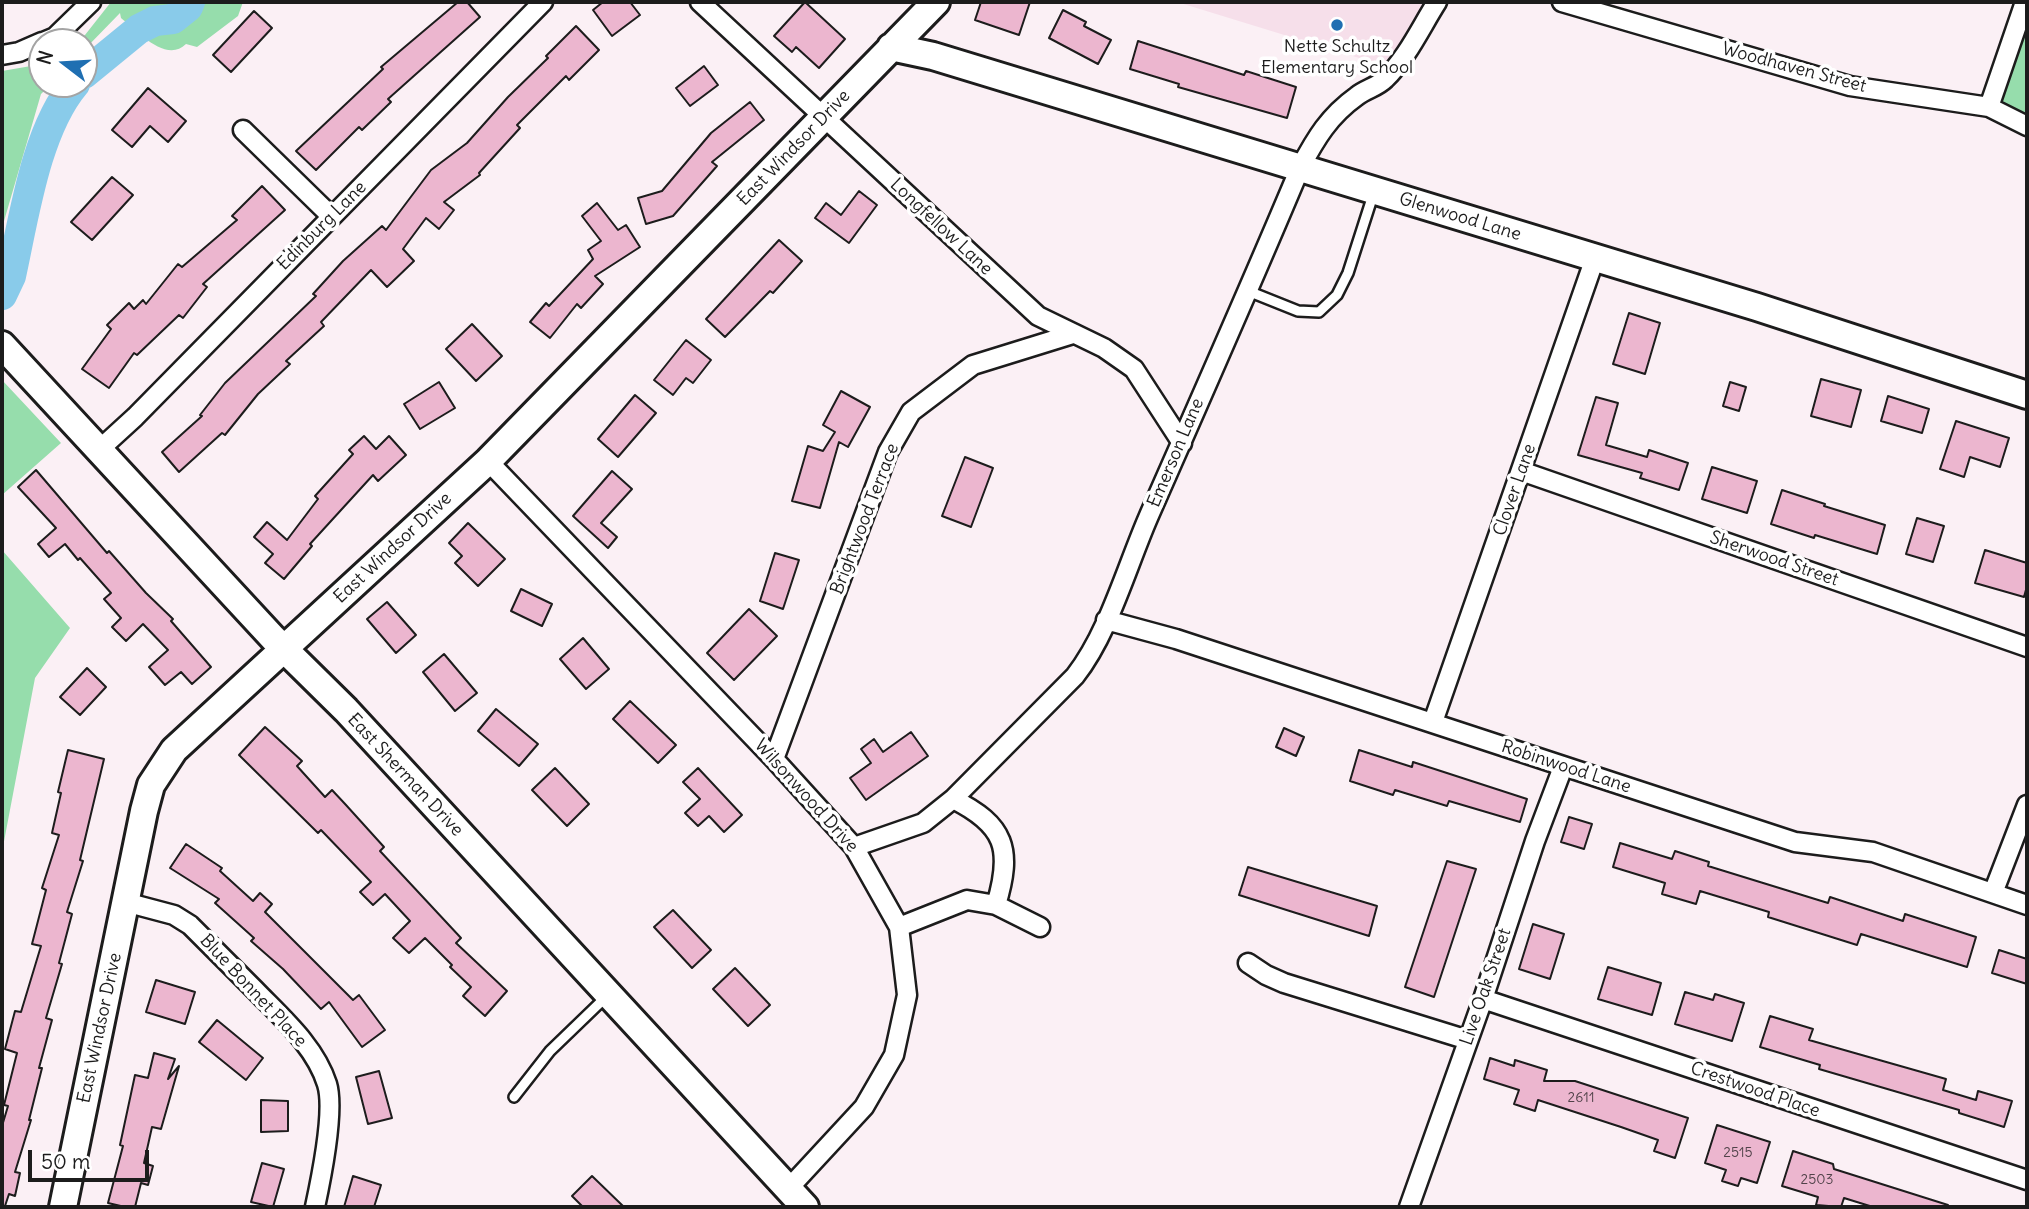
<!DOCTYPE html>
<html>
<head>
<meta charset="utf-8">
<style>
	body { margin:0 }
	#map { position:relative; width:2029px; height:1209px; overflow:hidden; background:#fbf0f5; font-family:Delius,sans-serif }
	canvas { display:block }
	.frame { position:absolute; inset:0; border:4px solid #1c1c1c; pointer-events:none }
	.north { position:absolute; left:28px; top:28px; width:70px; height:70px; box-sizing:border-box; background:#fff; border:2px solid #a4a4a4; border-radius:50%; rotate:287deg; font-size:19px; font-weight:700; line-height:28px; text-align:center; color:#1c1c1c }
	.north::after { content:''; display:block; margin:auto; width:24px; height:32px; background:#1f6fb2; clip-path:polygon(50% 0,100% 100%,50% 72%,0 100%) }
	.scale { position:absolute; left:28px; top:1150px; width:121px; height:32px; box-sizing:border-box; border:4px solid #1c1c1c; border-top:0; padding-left:9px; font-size:21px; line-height:24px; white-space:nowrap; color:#1c1c1c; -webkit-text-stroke:5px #fff; paint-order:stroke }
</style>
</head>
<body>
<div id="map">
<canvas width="2029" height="1209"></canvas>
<div class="frame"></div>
<div class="north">N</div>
<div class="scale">50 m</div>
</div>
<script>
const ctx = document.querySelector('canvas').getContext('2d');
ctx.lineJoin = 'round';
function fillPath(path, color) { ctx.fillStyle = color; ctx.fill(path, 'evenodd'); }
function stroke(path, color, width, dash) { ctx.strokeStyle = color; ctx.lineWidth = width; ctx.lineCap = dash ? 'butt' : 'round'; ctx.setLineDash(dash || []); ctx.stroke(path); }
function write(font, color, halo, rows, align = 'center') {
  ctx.font = font + ' Delius,sans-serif'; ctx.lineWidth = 7; ctx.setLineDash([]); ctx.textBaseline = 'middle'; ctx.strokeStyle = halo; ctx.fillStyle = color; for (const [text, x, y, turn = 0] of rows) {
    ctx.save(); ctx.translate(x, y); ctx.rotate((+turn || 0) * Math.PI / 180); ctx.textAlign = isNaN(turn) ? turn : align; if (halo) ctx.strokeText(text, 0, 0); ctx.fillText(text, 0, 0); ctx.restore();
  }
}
fillPath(new Path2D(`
	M1177,2h260l-42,67z`), '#f6dfea');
fillPath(new Path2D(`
	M111,2h132l-5,14 -41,31 -11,-3c-20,20 -50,-14 -65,-26l-1,-5 -36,37v-8h-9l10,-7z
	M2027,2v126l-38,-21z
	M42,61v23h9l-10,10 -39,134v-157l29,-5z
	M2,380l59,63 -59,52z
	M2,550l68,78 -35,50 -33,174z`), '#96ddac');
stroke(new Path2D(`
	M84,74l55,-45 16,-8 18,-2 15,-12 2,-5
	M2,295l9,-19c13,-59 25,-146 64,-192`), '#89cbea', 30);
const building = new Path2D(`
	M458,2h9l13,15 -92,82 3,3 -29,28 -3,-3 -43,43 -20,-19 87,-82 -2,-2z
	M603,2h27l10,13 -28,21 -19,-26z
	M805,2l40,37 -26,29 -23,-21 -4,5 -18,-16z
	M981,2h49l-11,33 -44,-15z
	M1063,10l23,12 -2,4 27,14 -13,24 -49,-26z
	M254,11l18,17 -41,44 -18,-17z
	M576,26l23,24 -30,30 -3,-4 -49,49 3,3 -41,45 1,2 -36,27 10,8 -15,19 -13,-11 -23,31 11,12 -27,26 -16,-17 -50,52 3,4 -38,35 4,3 -32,30 -33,41 -3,-2 -43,39 -17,-20 40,-36 -2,-1 25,-32 91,-87 -3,-2 30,-33 39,-35 4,4 45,-60 36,-27 41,-46 40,-39 -2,-2z
	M1138,41l106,34 2,-4 50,16 -9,31 -109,-31 1,-3 -49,-15z
	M704,66l14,19 -28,21 -14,-18z
	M148,88l38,33 -18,21 -18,-16 -18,21 -20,-17z
	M750,102l14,18 -52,42 5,4 -44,50 -27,8 -8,-26 24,-7 49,-58z
	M112,177l21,18 -41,45 -21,-18z
	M262,186l23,24 -82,74 4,3 -24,31 -4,-3 -42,40 -3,-2 -25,35 -27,-19 29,-40 -4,-4 22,-22 5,6 9,-9 3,4 32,-40 4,3 55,-47 -5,-4z
	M859,191l18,14 -28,38 -34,-25 11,-15 15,12z
	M597,203l21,27 8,-5 14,22 -45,29 8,8 -22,24 -4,-4 -27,34 -20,-16 16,-19 3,3 44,-47 -5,-9 13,-9 -19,-25z
	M779,240l23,21 -29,32 -3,-2 -45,46 -19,-18z
	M1629,313l31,10 -15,51 -32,-10z
	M472,324l30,32 -26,25 -30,-32z
	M686,340l25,20 -18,23 -7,-5 -13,17 -19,-15z
	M1821,379l40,11 -10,37 -40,-11z
	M439,382l16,26 -35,21 -16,-25z
	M1730,382l16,5 -7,24 -16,-5z
	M841,391l29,16 -22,40 -9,-5 -19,66 -28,-7 16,-55 15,5 12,-19 -12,-7z
	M635,395l21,18 -38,44 -20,-18z
	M1888,396l41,13 -7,24 -41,-12z
	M1596,397l22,6 -12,42 41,12 2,-7 39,13 -9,27 -39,-12 2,-5 -64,-18z
	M1956,421l53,17 -9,29 -30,-10 -6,20 -24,-8z
	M364,436l12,13 13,-13 17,19 -28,26 -5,-6 -63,69 2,2 -28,33 -19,-16 8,-9 -19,-17 13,-15 20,18 31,-41 -3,-3 38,-42 -4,-4z
	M965,457l28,11 -22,59 -29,-11z
	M1712,467l45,14 -10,32 -45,-14z
	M36,470l71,83 2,-2 37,42 27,26 -2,2 40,46 -19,17 -11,-12 -16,13 -16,-18 19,-17 -25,-26 -17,17 -14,-14 9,-9 -17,-19 7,-6 -31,-35 -2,2 -13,-16 -16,13 -11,-13 18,-16 -38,-41z
	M612,471l20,18 -31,34 16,14 -9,11 -35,-32z
	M1782,490l43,14 -1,2 61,19 -8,29 -62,-19 -1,3 -43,-14z
	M1917,518l27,8 -11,36 -27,-8z
	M468,523l37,36 -27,27 -23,-23 7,-7 -13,-13z
	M1985,550l42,13v23l-3,11 -49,-14z
	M775,553l24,7 -16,49 -23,-8z
	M521,589l31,15 -10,22 -31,-15z
	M387,602l29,33 -20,18 -29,-34z
	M749,609l28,27 -43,44 -27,-27z
	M583,638l26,31 -23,20 -26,-30z
	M444,654l33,39 -22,18 -32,-39z
	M87,668l19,19 -26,28 -20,-18z
	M630,701l46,44 -18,18 -45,-44z
	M496,709l42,35 -19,22 -41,-35z
	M265,727l37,34 -5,5 28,31 7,-7 14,15 38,42 -4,4 81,87 -5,5 51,48 -22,25 -22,-20 8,-9 -21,-20 2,-2 -27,-27 -16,15 -16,-15 17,-17 -25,-27 -12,11 -13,-13 11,-10 -50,-52 -3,3 -79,-78z
	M1284,728l20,9 -8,19 -20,-9z
	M911,732l17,24 -62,44 -16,-22 21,-15 -10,-14 13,-10 9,13z
	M68,750l36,9 -24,101 3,1 -16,51 5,2 -13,49 3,1 -16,54 6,2 -13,48h3l-13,52h2l-16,52 5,1 -5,23 -6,-2 -4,12h-3v-80l6,-20 -4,-1 13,-52 -12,-4 10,-38 6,1 20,-66 -9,-2 14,-54 -4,-2 17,-53 -7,-2 9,-40 -3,-1z
	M1359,750l53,17 1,-5 114,37 -7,23 -71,-21 -2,5 -52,-16 -2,5 -43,-14z
	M555,768l34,36 -22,22 -35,-36z
	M698,768l44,47 -18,17 -15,-16 -11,10 -13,-13 15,-14 -17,-17z
	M1569,817l23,7 -8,25 -23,-7z
	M1620,843l52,16 3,-8 34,11 -1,4 120,37 2,-6 73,24 2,-7 71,23 -9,30 -106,-33 -4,11 -89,-28 1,-5 -69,-21 -4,13 -34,-10 3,-11 -52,-16z
	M186,844l36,24 -2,3 33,30 7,-8 12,11 -7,8 88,88 6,-5 26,35 -23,17 -33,-45 -8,7 -38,-40 -32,-28 3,-3 -39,-35 4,-4 -49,-31z
	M1447,861l29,8 -42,128 -29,-10z
	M1248,867l129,39 -8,30 -130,-41z
	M673,910l38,40 -19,18 -38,-41z
	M1533,924l31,10 -14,45 -31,-10z
	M1999,950l28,9v25l-35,-11z
	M1608,967l53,16 -9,32 -54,-16z
	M735,968l35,37 -22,21 -35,-37z
	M156,980l39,12 -10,32 -39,-12z
	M1685,992l28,8 2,-6 29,9 -12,38 -57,-17z
	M1770,1016l43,13 -4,11 137,39 -3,11 33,10 2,-9 34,10 -8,26 -45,-14v-3l-140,-41 1,-4 -60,-18z
	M217,1020l46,38 -17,22 -47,-38z
	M154,1053l21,6 -7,20 11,-13 -18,63 -9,-2 -8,36 9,3 -5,19 -7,-2 -6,24h-10l-17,-4 15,-57 -3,-1 15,-70 13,3z
	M1490,1058l24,8 1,-6 32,10 -3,11h31l113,37 -13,40 -21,-7 4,-11 -37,-13 -83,-27 -3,11 -21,-7 5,-14 -35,-11z
	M379,1071l13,47 -24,6 -12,-47z
	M261,1100l27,1v30l-27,1z
	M1717,1125l53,17 -13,41 -16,-5 -3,8 -16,-5 4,-11 -21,-7z
	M1793,1151l40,13 1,5 114,36 -1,2h-74l-29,-9 -3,9 -25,-2 2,-8 -36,-11z
	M262,1163l22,6 -11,38 -22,-5z
	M353,1176l28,9 -7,22h-30z
	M592,1176l32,31h-41l-11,-11z`);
fillPath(building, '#ecb6cf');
stroke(building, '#1c1c1c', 2);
const lane = new Path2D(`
	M1248,291l50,20 21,1 18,-17 11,-22 26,-81
	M514,1097l36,-46 58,-56`);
const street = new Path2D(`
	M700,2l338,314 66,32 30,21 48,74
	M1562,2l288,84 139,21 38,19
	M43,42l12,-5 36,-35
	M2,55l17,-3 23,-10
	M1989,107l36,-105
	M243,130l88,86
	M100,449l35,-32 408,-415
	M488,461l286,298 80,88 45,80 8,68 -13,60 -30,52 -75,81
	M1521,471l506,176
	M1106,620l70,19 619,203 78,10 154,53
	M1433,722l162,-464
	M774,759l114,-307 23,-40 62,-47 100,-31
	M953,799c52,26 60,50 43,106
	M854,847l69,-24 30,-24 122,-123c33,-42 51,-107 73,-158 51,-116 103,-233 152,-350 16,-30 29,-52 57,-72 9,-7 20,-9 28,-17 22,-21 36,-52 52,-77
	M1993,893l34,-88
	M125,902l49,13 16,10c22,22 43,43 65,65 27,28 60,56 72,94 8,26 -6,95 -12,123
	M899,927l68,-27 29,5 44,22
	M1248,963l18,12 18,8 184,57
	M1483,999l544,181
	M1409,1207l74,-208 52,-158 28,-74`);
const secondary = new Path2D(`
	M891,47l42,9 824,251 270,88
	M2,345l271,293 73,72 459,497
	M63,1207l81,-396 7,-26 23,-35 314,-289 448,-459`);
stroke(lane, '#1c1c1c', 14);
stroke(street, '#1c1c1c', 23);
stroke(secondary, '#1c1c1c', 32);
stroke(lane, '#fff', 9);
stroke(street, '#fff', 18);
stroke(secondary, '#fff', 26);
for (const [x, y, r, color] of [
	[1337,25,7,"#1f6fb2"]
]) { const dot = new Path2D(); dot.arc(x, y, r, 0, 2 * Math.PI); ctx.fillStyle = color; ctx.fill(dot); stroke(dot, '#fff', 2.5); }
write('14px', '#504249', null, [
	["2611",1581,1098],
	["2515",1738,1153],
	["2503",1817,1180]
]);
write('18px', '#1c1c1c', '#fff', [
	["Nette Schultz",1337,47],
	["Elementary School",1337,68]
]);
write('18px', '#1c1c1c', '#fff', [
	["Woodhaven Street",1794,68,15],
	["East Windsor Drive",794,148,-46],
	["Glenwood Lane",1460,217,17],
	["Edinburg Lane",322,226,-45],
	["Longfellow Lane",941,227,43],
	["Emerson Lane",1176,453,-67],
	["Clover Lane",1515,490,-71],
	["Brightwood Terrace",865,519,-69],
	["East Windsor Drive",393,548,-43],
	["Sherwood Street",1774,559,19],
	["Robinwood Lane",1566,767,18],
	["East Sherman Drive",405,775,47],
	["Wilsonwood Drive",806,796,48],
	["Live Oak Street",1486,987,-71],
	["Blue Bonnet Place",253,991,47],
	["East Windsor Drive",100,1028,-78],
	["Crestwood Place",1755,1090,19]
]);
</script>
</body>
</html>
